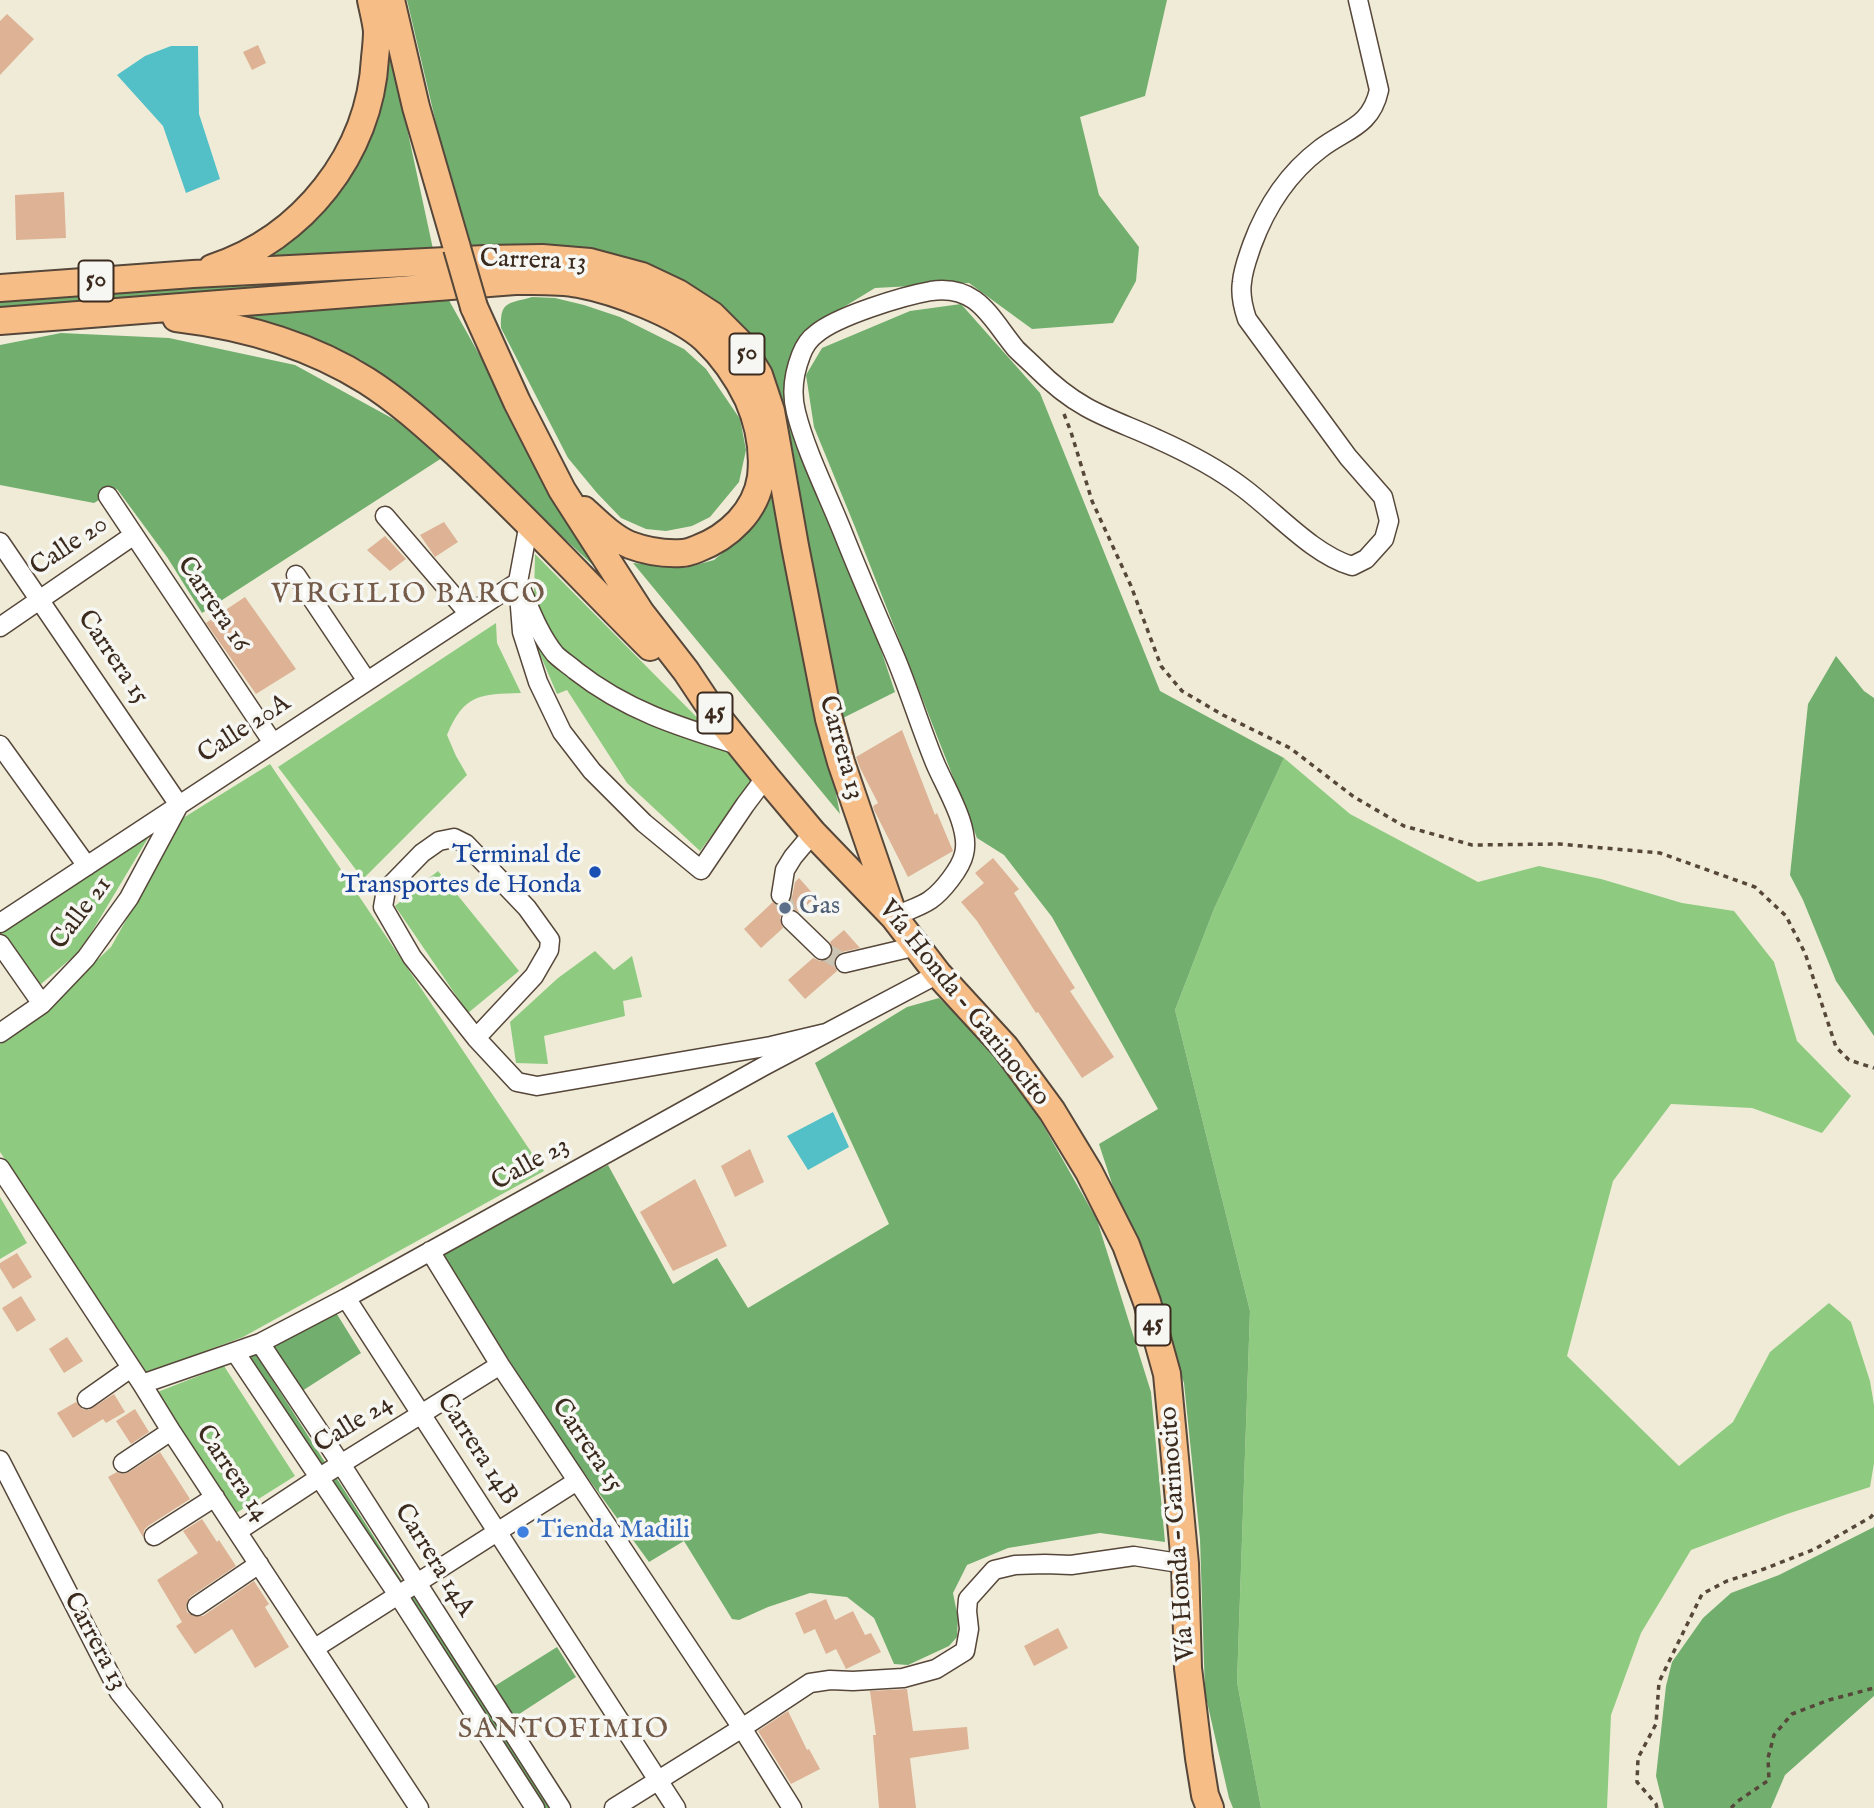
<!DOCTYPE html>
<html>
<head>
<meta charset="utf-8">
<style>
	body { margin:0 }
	canvas { display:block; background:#efebd7 }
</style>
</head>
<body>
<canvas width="1874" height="1808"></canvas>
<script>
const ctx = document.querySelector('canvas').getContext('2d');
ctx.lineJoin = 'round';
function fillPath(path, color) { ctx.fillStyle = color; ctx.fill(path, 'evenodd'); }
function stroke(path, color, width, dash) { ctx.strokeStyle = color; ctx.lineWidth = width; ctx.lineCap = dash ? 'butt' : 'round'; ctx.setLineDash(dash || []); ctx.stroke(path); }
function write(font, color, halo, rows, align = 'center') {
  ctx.font = font + ' "IM FELL English",serif'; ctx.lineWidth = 7; ctx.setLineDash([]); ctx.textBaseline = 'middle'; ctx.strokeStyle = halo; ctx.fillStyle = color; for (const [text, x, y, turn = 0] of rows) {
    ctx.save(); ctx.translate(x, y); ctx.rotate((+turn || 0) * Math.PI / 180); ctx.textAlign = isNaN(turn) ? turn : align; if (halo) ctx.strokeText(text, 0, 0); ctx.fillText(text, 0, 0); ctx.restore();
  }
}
fillPath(new Path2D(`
	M535,554l221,223 -56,74 -73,-68 -60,-93 -10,4 -24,-56z
	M496,623l1,20 24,50c-41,1 -57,1 -74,42l9,21 11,19 -104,104 -85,-112z
	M1284,758l66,56 128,68 61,-16 62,13 81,24 52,8 40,51 23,79 54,55 -29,37 -70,-25 -81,-4 -58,77 -46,175 112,110 54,-44 37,-70 59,-49 22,19 19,59 4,24v58l-4,24 -83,27 -96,36 -50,83 -30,82 -4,93h-346l-24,-126 13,-371 -75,-301 39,-101z
	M270,764l274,407 -301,166 -96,36 -147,-221v-108l49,-38 62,-59 72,-129z
	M154,828l-73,122 -47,40 -34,-46v-14z
	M438,871l81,100 -51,42 -73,-107z
	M595,951l19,19 18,-14 10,41 -19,4 2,15 -81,20 4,28 -32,-1 -6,-41 48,-44z
	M0,1197l27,46 -27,16z
	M224,1366l71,110 -62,39 -78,-122z`), '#8ecb80');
fillPath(new Path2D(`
	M407,0h760l-22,96 -65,21 19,78 40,52 -3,34 -23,42 -81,6 -63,-46 -94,5 -69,42 -17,36 -3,26 7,40 81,197 21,63 -58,29 -72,-352 -272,-121 -28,-2z
	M388,40l45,209 -200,17 55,-26 36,-29 24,-30 26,-50z
	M434,271l3,9 -437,29v-11l223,-12z
	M446,295l132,237 30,47 -150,-139 -97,-80 -66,-27 -87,-22z
	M532,297l23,1 29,7 36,12 64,32 22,20 34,50 6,31 -7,32 -29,35 -18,9 -26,5 -20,-2 -25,-11 -24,-25 -29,-35 -67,-130c-1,-28 8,-24 31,-31z
	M961,304l79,89 120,298 124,67 -70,151 -39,101 75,301 -13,371 24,126h-28l-4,-10 -24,-105 -5,-154 -16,-156 -69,-190 -16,-49 59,-35 -106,-192 -48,-62 -27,-17 -122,-311 -41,-100 -8,-52 16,-27 88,-37z
	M61,333l108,5 126,27 102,56 48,35 -243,157 -35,-56 -50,-68 -23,14 -94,-18v-140z
	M774,471l66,343 -207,-251 52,5 29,-8 24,-20 21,-27z
	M1836,656l28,35 10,7v338l-38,-55 -33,-81 -13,-25 18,-171z
	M939,998l37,35 58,76 63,111 54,172 14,150 -65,-9 -92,15 -41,17 -14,28 5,25 -1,19 -8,9 -41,19 -14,-1 -20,-46 -27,-21 -37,-4 -42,14 -29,13 -7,-1 -48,-78 -35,21 -75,-103 -139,-211 173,-83 65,119 44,-26 31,50 141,-84 -74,-161 92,-56z
	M335,1311l26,42 -62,40 -29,-45z
	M254,1351l74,116 -15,10 -79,-119z
	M334,1474l71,112 -12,7 -74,-110z
	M1874,1527v169l-89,79 -14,33h-107l-8,-32 10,-90 6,-24 31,-44 28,-25 48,-18z
	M410,1591l141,217h-16l-139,-209z
	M557,1647l19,30 -66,43 -20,-31z`), '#72af6e');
fillPath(new Path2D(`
	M171,46h27l1,68 21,65 -34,14 -23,-67 -46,-51 28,-19z
	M833,1112l16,35 -41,23 -21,-34z`), '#52c0c6');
fillPath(new Path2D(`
	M7,14l27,25 -34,36v-54z
	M258,45l8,18 -14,7 -9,-18z
	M64,192l2,46 -50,2 -1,-45z
	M444,522l14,20 -23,15 -15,-22z
	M385,536l21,23 -16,12 -23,-21z
	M245,597l51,72 -40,25 -50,-71z
	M902,730l33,85 2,-2 16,38 -45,26 -34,-67 -1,-4 5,-3 -18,-35 -4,-11z
	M993,858l26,31 -5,4 61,95 -5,3 44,66 -32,21 -44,-66 -2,1 -59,-92 -16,-19 23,-19 -9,-10z
	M799,878l17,19 -17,15 -6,-3 -10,3 -3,6 3,10 -22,20 -17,-19 29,-27 7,4 9,-3 3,-6 3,-15z
	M844,930l16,18 -18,4 -5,3 -3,10 3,6 -32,28 -17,-19 25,-22 7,3 10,-3 3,-6 -3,-10z
	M750,1149l14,33 -29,15 -14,-31z
	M695,1179l32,67 -54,25 -33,-59z
	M17,1253l15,24 -19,12 -13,-21v-5z
	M21,1296l15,24 -19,12 -15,-24z
	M67,1337l16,24 -19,12 -15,-24z
	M114,1394l11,18 -19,11 -3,-4 -30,19 -16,-25 19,-11 6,7 7,1z
	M135,1409l14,23 -18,12 -15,-23z
	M160,1452l30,47 -42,27 -4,4 -1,7 -35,-60 9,-5 6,2 6,-2z
	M202,1519l15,23 2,-2 17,26 -46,31 -4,9 1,6 6,4h10l51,-35 15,23 -4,3 24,40 -34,21 -23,-39 -37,25 -19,-28 6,-4 -25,-42 41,-27 -15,-22z
	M826,1599l9,21 18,-9 12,24 6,-2 10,19 -35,17 -10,-20 -10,5 -11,-25 -11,5 -9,-21z
	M1058,1628l10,20 -34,18 -10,-20z
	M907,1689l6,42 54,-4 2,22 -59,9 6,50h-37l-6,-73h3l-6,-44z
	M788,1711l19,39 2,-1 11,20 -29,15 -33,-53z`), '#ddb295');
stroke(new Path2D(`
	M781,895l10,25
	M822,950l23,13`), '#cbc4b2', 18, [18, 9]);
const minor = new Path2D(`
	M108,496l165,247
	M385,516l84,98
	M529,523l-11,59 4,50 16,50 24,50 30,39 52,52 57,47 44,-65 21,-28
	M0,542l179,263 -50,93 -43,60 -44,46 -42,29
	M296,575l71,106
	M0,627l134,-92
	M0,745l87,121
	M781,895l4,-25 8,-13 20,-24
	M894,917c11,-6 26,-10 36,-17 12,-8 31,-32 34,-46 7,-26 -19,-67 -29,-91 -14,-34 -25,-70 -39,-104 -18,-42 -36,-83 -53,-126 -15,-38 -37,-81 -47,-121 -5,-19 -2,-39 5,-57 3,-8 8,-16 15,-21 21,-18 87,-38 115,-43 47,-7 60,28 85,58 6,6 13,12 19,18 15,15 33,30 51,40 23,13 48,21 71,32 29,13 60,29 85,48 34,25 70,67 110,79l14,-7 18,-20 5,-18 -6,-24 -35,-40 -101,-138c-4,-12 -7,-25 -5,-37 1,-13 6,-25 10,-37 14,-38 35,-71 68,-96 26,-20 51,-22 59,-59l-21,-90
	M791,920l31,30
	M0,923l518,-341c11,24 20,51 37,72 6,6 14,11 21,17 51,40 104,56 165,75
	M0,944l42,60
	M845,963l72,-17
	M476,1038l58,-62 15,-26 1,-10 -23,-32 -61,-64 -12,-6 -15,3 -17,12 -36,37 -3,17 29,50 64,81 41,44 20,4 234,-40 55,-13
	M0,1168l142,216 29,47 248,377
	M430,1251l70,114 242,363 50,80
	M346,1298l330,510
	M260,1343l81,121 220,344
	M235,1352l163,243 137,213
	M142,1384l118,-41 86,-45 418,-232 174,-92
	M87,1399l44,-31
	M0,1460l119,232 94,116
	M123,1463l48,-32
	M238,1531l82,-54 180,-112
	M154,1536l61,-39
	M197,1606l62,-42
	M315,1648l262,-167
	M614,1808l128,-80 68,-45 20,-3 23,1 50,-3 33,-9 29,-18 4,-22 -2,-18 1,-12 26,-29 21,-5 30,-1 26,1 63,-9 51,8`);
const highway = new Path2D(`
	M391,0l25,107 41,141
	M212,268c91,-30 158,-114 163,-210 1,-9 2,-18 2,-27 -1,-10 -4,-21 -6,-31
	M0,288l193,-14 292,-15 57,-1 48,4 52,14 36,17 34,22 27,27 20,33 12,36 24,135 34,173 12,43 50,146
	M474,307l43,95 45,88 79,123 45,58 26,39 54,67 47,56 81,84 44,57 67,73 47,64 37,61 37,73 21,57 20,72 18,190 3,104 11,90 6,37 5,13
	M176,318c67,8 134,27 191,63 33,21 62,48 91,74 67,62 128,128 192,192
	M0,321l515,-40c21,0 44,-1 64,3 37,7 98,30 126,55 19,18 32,37 43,60 11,25 16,51 13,78 -5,34 -32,60 -64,72 -5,2 -10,4 -15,4 -17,1 -36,-2 -52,-8 -17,-7 -33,-23 -46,-35`);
stroke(minor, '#56473a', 21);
stroke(highway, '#56473a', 30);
stroke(new Path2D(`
	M1064,414l7,18 21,69 39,85 30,80 21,25 41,24 67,33 64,49 50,29 68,19 87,-1 101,9 95,34 31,29 19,37 31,94 13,13 25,8
	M1657,1808l-1,-4 -19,-22 1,-24 18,-34 3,-42 43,-88 25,-13 37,-12 51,-20 56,-32 3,-4
	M1731,1808l7,-7 31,-21 -1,-22 6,-23 18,-21 37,-14 45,-12`), '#56473a', 3.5, [5, 5]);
stroke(minor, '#fff', 18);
stroke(highway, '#f6be86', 26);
const highwayBridge = new Path2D(`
	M457,248l17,59`);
stroke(highwayBridge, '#56473a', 30, []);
stroke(highwayBridge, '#f6be86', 26);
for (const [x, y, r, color] of [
	[595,872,7,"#1a4fb4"],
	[785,908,7,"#5c6f8a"],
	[523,1532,7,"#3f7fe0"]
]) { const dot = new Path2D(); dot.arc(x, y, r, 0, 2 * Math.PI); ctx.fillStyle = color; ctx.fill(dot); stroke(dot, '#f6f6f2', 2.5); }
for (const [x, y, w] of [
	[96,281,35],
	[747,354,35],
	[715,713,35],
	[1153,1325,35]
]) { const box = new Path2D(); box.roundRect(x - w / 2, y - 20.5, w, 41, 5); ctx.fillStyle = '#f6f6f2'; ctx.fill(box); stroke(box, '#3b2a1e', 2); }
write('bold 24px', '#3b2a1e', null, [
	["50",96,281],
	["50",747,354],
	["45",715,713],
	["45",1153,1325]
]);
write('26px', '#3b2a1e', '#f6f6f2', [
	["Carrera 13",533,262,2],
	["Calle 20",70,547,-34],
	["Carrera 16",212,605,56],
	["Carrera 15",112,658,56],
	["Calle 20A",245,730,-33],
	["Carrera 13",840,748,74],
	["Calle 21",82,914,-53],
	["Vía Honda - Garinocito",963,1004,51],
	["Calle 23",531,1165,-29],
	["Calle 24",354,1425,-32],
	["Carrera 15",586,1446,56],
	["Carrera 14B",476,1450,57],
	["Carrera 14",231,1474,56],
	["Vía Honda - Garinocito",1179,1534,-94],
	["Carrera 14A",433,1561,58],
	["Carrera 13",94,1642,62]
]);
write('26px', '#164399', '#f6f6f2', [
	["Terminal de",581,857],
	["Transportes de Honda",581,887]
], 'right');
write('26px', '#4e5e75', '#f6f6f2', [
	["Gas",799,908]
], 'left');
write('26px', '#366cbe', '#f6f6f2', [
	["Tienda Madili",537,1532]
], 'left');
ctx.letterSpacing = '2px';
write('28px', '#745a48', '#f6f6f2', [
	["VIRGILIO BARCO",409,596],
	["SANTOFIMIO",564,1731]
]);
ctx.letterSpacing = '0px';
</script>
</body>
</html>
